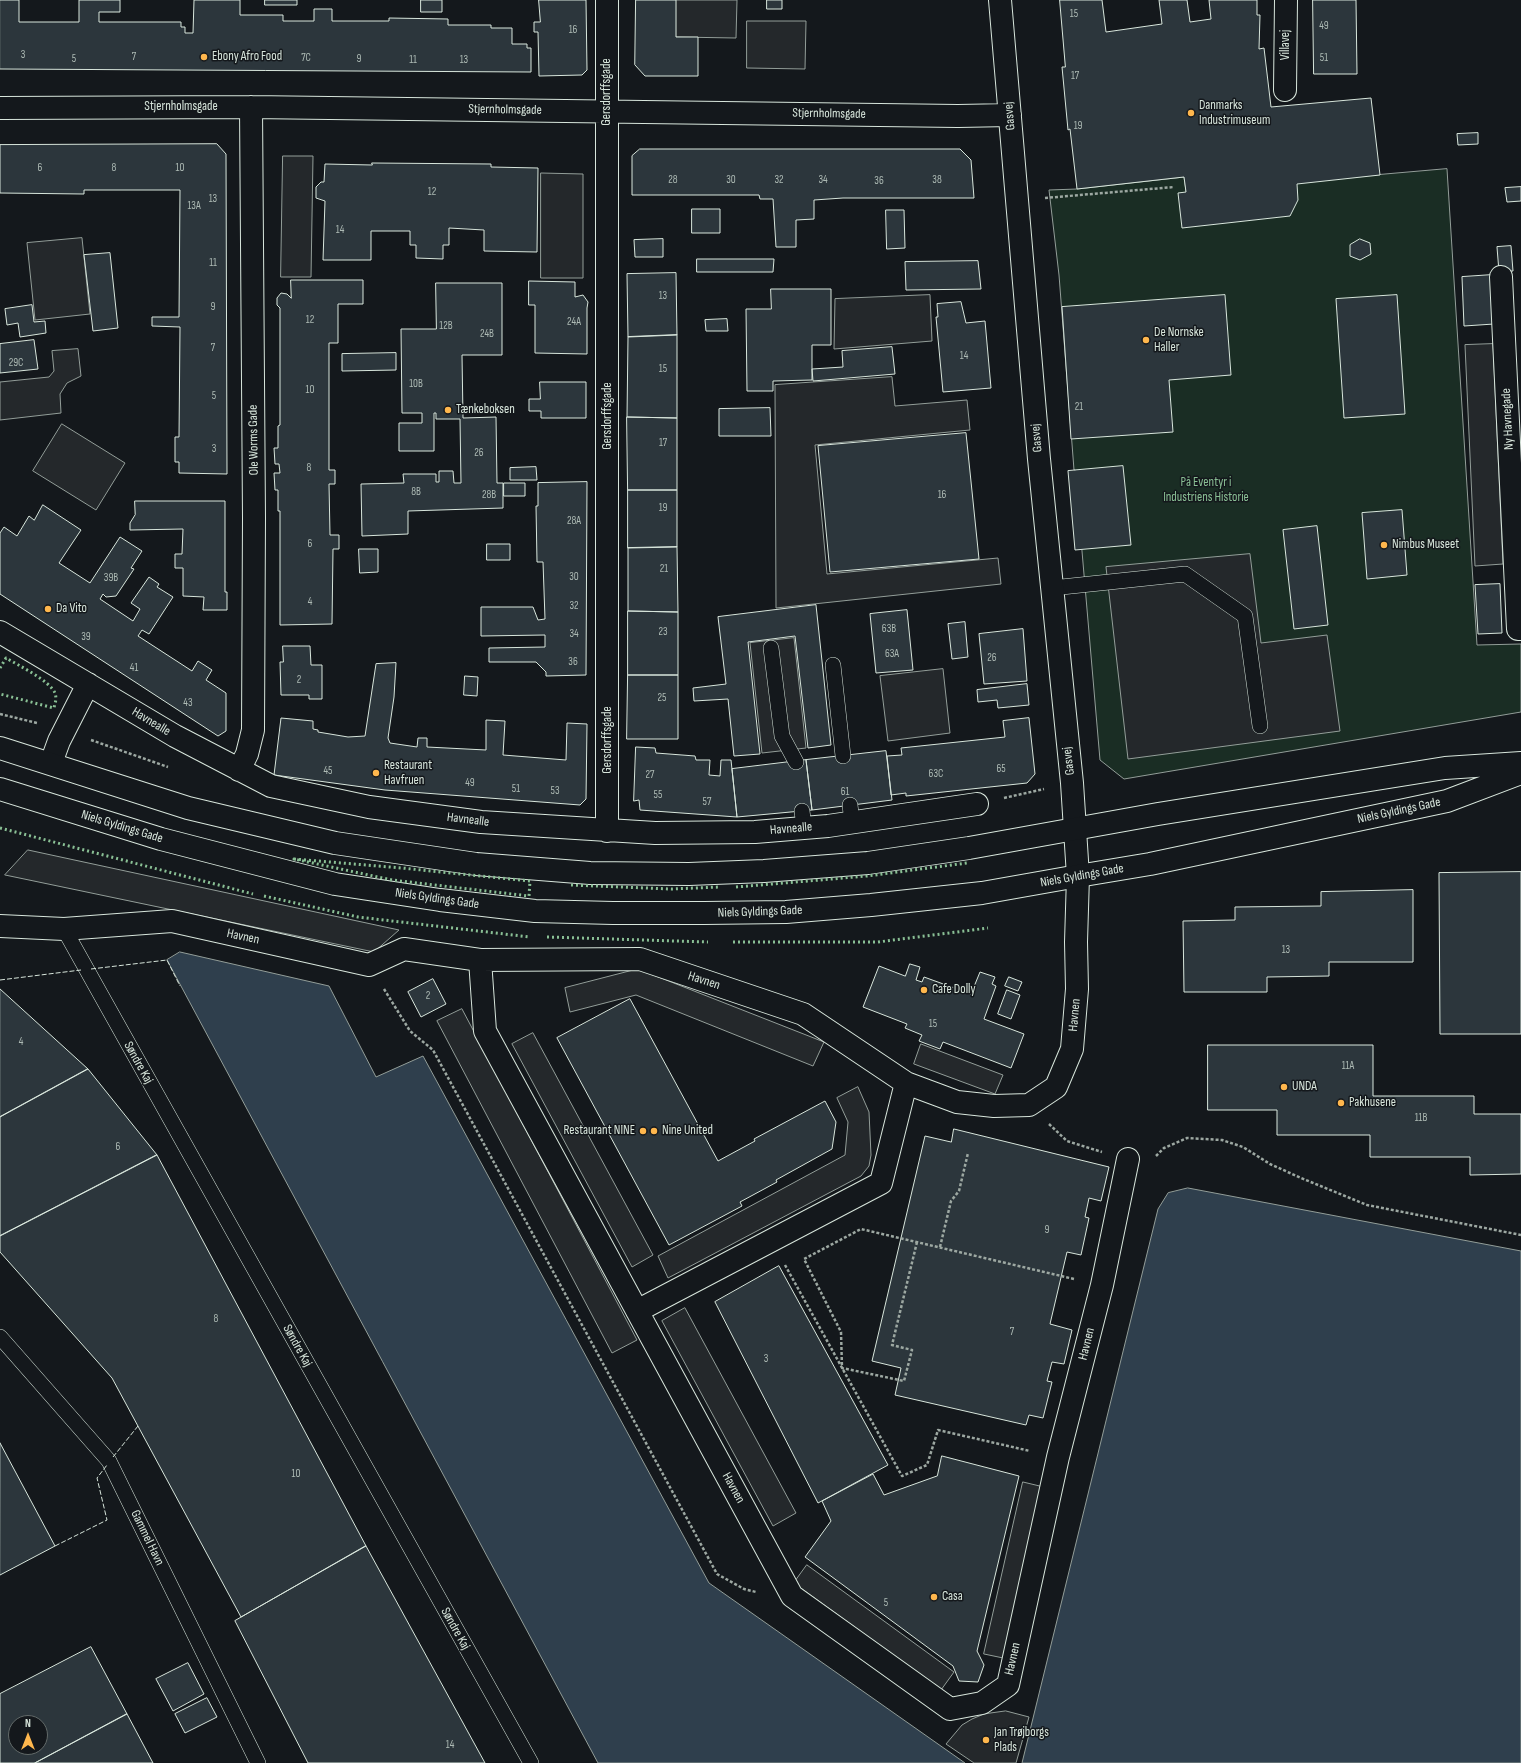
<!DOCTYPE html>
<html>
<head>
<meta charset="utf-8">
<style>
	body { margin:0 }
	#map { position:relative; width:1521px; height:1763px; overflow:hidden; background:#14181c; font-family:"Sofia Sans Condensed",sans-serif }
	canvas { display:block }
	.north { position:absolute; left:8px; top:1715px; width:40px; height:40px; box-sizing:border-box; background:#14181c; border:1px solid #626a69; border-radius:50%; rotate:0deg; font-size:11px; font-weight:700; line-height:16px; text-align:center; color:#d8e6dc }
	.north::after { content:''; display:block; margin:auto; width:14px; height:18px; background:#ffb74d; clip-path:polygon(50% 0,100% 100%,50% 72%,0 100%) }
</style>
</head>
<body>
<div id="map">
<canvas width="1521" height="1763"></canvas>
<div class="north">N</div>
</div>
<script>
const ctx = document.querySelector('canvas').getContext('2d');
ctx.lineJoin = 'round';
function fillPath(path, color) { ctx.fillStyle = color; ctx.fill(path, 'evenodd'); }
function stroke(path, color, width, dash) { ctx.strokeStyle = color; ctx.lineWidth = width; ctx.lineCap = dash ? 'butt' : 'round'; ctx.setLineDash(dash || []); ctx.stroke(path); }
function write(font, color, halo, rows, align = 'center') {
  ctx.font = font + ' "Sofia Sans Condensed",sans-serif'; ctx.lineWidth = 3; ctx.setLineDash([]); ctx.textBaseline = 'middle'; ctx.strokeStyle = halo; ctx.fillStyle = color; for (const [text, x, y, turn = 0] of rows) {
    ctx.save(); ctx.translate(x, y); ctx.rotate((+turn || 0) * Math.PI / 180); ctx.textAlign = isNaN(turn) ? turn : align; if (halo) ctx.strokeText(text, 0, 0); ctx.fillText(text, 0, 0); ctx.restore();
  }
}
const green = new Path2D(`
	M1447,169l30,476 44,-1v68l-397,67 -24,-19 -25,-290h-1l-15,-195 -10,-85 28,-1 107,-12 2,14z`);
fillPath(green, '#1a2d24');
stroke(green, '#939e99', 1);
const parking = new Path2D(`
	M676,0h61l-1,38 -60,-1z
	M747,21h59l-1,48 -58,-1z
	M283,156h30l-2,121h-30z
	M541,173l42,1v104h-42z
	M82,238l8,76 -55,6 -8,-77z
	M930,295l2,46 -98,8 1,-50z
	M1493,344l10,220 -28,2 -10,-221z
	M78,349l3,27 -14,7 -7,11 1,19 -61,7v-38l49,-5 5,-6 -2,-20z
	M892,377l3,29 72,-6 3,30 -155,15 12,129 171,-16 3,26 -225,24 -1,-223z
	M62,424l63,39 -29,47 -63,-39z
	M1250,554l11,89 66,-8 13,96 -212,28 -22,-192z
	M794,638l12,110 -44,5 -12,-110z
	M943,669l7,64 -62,8 -8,-65z
	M28,850l371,80 -25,22 -369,-77z
	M638,969l186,73 -11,24 -177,-71 -66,17 -5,-24z
	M462,1009l175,331 -25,13 -175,-332z
	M533,1033l120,222 -21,12 -120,-223z
	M921,1044l82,31 -8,19 -81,-30z
	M858,1087l11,25 2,43 -2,11 -8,10 -193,102 -10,-22 187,-101 3,-33 -11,-24z
	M685,1308l111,205 -23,13 -111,-205z
	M1023,1482l25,6 -40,171 -24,-5z
	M807,1565l147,107 -13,18 -147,-107z
	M1006,1711l23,6 -13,46h-42l-28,-19 16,-19 10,-6 12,-5z`);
fillPath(parking, '#24282b');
stroke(parking, '#939e99', 1);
const water = new Path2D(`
	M180,952l149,34 47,91 47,-21 286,527 256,180h-367l-431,-803z
	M1188,1188l333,63v512h-499l136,-554 10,-16z`);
fillPath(water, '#2f3f4d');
stroke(water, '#939e99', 1);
const building = new Path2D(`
	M0,0h19v22h60v-22h41v12h-21v10h82v5h4v6h8l1,-33h46v15h43v6h31v-12h18v12h57v-3l59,1v6h43v3h21v16h15v4h4v24l-531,-3z
	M265,0h32v5h-32z
	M421,0h21v12h-21z
	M539,0h47l1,70 -5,5 -43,1 -1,-44h-4v-10h6z
	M636,0h40v37h22v39h-53l-10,-11z
	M767,0h15v9h-15z
	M1060,0h42l4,32 56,-8 -3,-24h28l3,22 21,-3 -2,-19h48v15h3l-1,34 5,-1 7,59 100,-9 9,77 -83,9 1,16 -8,16 -108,12 -4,-35 8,-1 -2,-15 -107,12 -7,-60 -2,1 -6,-63h3z
	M1313,0h43l1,74h-43z
	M1478,133v11l-20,1 -1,-11z
	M217,144l9,10 1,320 -48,-1v-11h-4v-25h4l1,-110 -28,-1v-9h27l1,-127h-96v4l-84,-1v-48z
	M640,149h320l11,11 3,38h-131l-29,2v19l-18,1v27h-20l-3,-48h-13l-1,-4h-127v-39z
	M372,163l119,1v3l47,1 -1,84 -53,-1v-21l-35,-2v17h-6v14l-27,-1v-13h-6v-14h-39v29h-48l2,-59 -9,-3v-11l5,-5h3l1,-18 47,1z
	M1521,187v14l-14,1 -2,-14z
	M692,209h28v24h-28z
	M886,210h18l1,38 -18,1z
	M663,239v18h-28l-1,-17z
	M1360,239l10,4 1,11 -11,6 -10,-4v-11z
	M1511,246l2,25 -14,1 -2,-25z
	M110,253l8,75 -25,3 -9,-76z
	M697,259h77l-1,13h-76z
	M978,261l3,28 -75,1 -1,-28z
	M676,273l1,62 -49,2 -1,-63z
	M1492,275l2,49 -30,2 -2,-49z
	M291,280h72v24h-25v39h-9v127h6v14h-6l1,51h9v14h-6l-1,75 -52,1v-114h-2v-21h-3l-1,-17h6l-1,-9h-4l-1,-16h4v-22l2,-1v-117l-3,-3v-7l4,-5 6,1 4,4z
	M529,281l46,1v15l8,-2 5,7 -1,6v46l-52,-1v-48h-6z
	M436,283h66v72h-40l1,63 33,-1 1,66h6v25l-95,3v23l-46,2 -1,-52 43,-1 -1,-9h33v8h3v-11h14l1,12h7l-1,-64h-24v-6h-2v38h-35v-28h23v-10h-20l-1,-84h35z
	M771,289h60v56h-19v35l-39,1v10h-26l-1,-82h25z
	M1225,295l6,80 -62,5 4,52 -102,7 -9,-132z
	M1397,295l8,119 -61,4 -8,-119z
	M961,302l5,21 19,-2 6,67 -48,4 -7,-75h2l-1,-13z
	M32,305l2,17 11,-1 1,12 -26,4 -2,-14 -11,2 -2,-16z
	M727,319l1,12h-22l-1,-11z
	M677,335v83l-50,-1 1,-80z
	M34,340l4,29 -38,4v-29z
	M892,347l3,27 -82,7 -1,-12 31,-2 -1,-16z
	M396,353v17l-54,1v-17z
	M540,382h46v36h-45v-7h-12v-12h11z
	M770,408l1,28h-52v-27z
	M627,417l50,1v72h-49z
	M966,433l13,126 -149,13 -12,-126z
	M1123,466l8,79 -56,5 -7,-79z
	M536,467l1,13h-27v-12z
	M587,482l-1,193 -40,1v-4l-10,-10h-47v-14l56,-1v-12l-64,1v-29h52l5,13 7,-1 -2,-57h-6l-1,-56h2v-23z
	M504,483h21v13h-21z
	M628,490h49v57l-49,1z
	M135,501h90v91h2v18h-24l1,-13 -21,-1v-28h-8v-14h7l1,-25 -53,1v-7l5,-8z
	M43,505l38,25 -22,33 31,20 30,-46 22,14 -11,17 3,1 -18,27 -10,1 -3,-3 -3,5 33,22 7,-12 -9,-6 18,-26 10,7 -2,3 16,10 -24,37 -7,-4 -4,6 54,35 6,-10 14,9 -6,10 20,13v38l-8,5 -218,-142v-61l4,-6 13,9 12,-20 5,4z
	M1402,510l5,65 -40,4 -5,-66z
	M1317,526l11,99 -34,4 -11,-99z
	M487,544h23v16h-23z
	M677,547l1,65 -50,-1v-63z
	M359,549h19v23l-18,1z
	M1500,584l2,49 -24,1 -3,-49z
	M816,605l15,140 -23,3 -13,-112 -47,6 12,112 -26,2 -6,-57 -34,2 -1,-13 33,-4 -8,-67z
	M907,610l6,60 -37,3 -6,-59z
	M628,611l50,1v63h-50z
	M965,622l3,35 -16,2 -4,-35z
	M1023,629l4,52 -43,3 -5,-50z
	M283,646h27l1,19h11v34h-13v-4h-28l-1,-33h3z
	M396,663l-2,34 -6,41 2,5 27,4 1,-9h9v9l59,3v-30l19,1 -2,34 63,5 1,-37 20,1 -1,75 -6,6 -195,-15 -111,-15 7,-57 32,3v8l5,1v2l30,5 17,-1 11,-72z
	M628,675h50v64h-51z
	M465,676l13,1 -1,19 -13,-1z
	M1027,684l2,21 -31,3 -1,-8 -19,2 -1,-12z
	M1029,718l6,56 -8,9 -121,13v-3l-15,2 -4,-39 15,-1 -1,-7 104,-11 -2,-16z
	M636,747l19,1 1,5 39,3 1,4h14l-1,15 11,1 1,-16h10l6,57 -97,-7 -1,-10 -5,1z
	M886,751l6,49 -80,10 -6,-50z
	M806,760l6,50 -75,7 -5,-48z
	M1521,872v162h-81l-1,-161z
	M1413,890v72h-84v14l-62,1v15h-83l-1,-71 52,-1v-13l86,-1v-14z
	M910,964l10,3 -4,13 6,2 2,-5 47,17 9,-22 15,5 -3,7 4,2 -12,33 40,15 -13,34 -68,-26 -3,7 -21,-8 3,-6 -17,-7 2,-4 -44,-17 16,-41 26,10z
	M1009,977l13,5 -4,9 -13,-5z
	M433,979l13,25 -25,13 -13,-25z
	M0,989l88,80 -88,48z
	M1007,990l13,5 -9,24 -13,-5z
	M630,999l88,162 37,-20 -1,-2 71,-38 11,21 -4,27 -56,31 1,2 -37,20 2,4 -73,39 -112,-207z
	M1208,1045h165v51h101v18h47v60l-51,1v-18h-100v-22h-93v-25h-69z
	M88,1069l69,86 -157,81v-119z
	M954,1129l155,38 -8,34 -12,-3 -4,19 4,1 -8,37 -14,-3 -17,72 22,6 -8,34 -12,-2 -5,19 5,1 -9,36 -14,-3 -3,10 -131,-30 6,-27 -29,-7 53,-225 26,6z
	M157,1155l209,391 -125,71 -129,-239 -112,-126v-16z
	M779,1266l109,199 -70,38 -103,-201z
	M0,1443l55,103 -55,29z
	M942,1456l77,20 -42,175 7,14 -6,17 -19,-1 -6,-15 -148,-109 26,-36 -9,-20 51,-27 11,21 53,-19z
	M366,1546l119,217h-177l-73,-142z
	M91,1647l36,67 -92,49h-35v-69zM16,1723h24v24h-24z
	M188,1663l16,31 -31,17 -17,-32z
	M207,1698l10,19 -32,16 -10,-19z
	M127,1714l26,49h-118z`);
fillPath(building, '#2c363c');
stroke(building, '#d8e6dc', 1);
const service = new Path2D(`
	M1052,588l133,-14 60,42 15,110
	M771,648l11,88 14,26
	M833,665l10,91
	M850,805l2,17
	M802,811l2,16
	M64,929l467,834
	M0,1337l109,124 149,302`);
const minor = new Path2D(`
	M1285,90l1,-90
	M0,108l251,-1 707,9 52,-1
	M1501,277l17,352h3
	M0,632l175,104 96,50 98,21 112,15 174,11 100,-1 73,-6 149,-22
	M51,763l8,-22 29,-57
	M239,770l8,-16 6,-24 1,-212 -3,-411
	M607,831v-831
	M0,926l64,3 108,-8 197,44 35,-16 76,11 160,-1 163,55 103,69 51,19 37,4 35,-1 27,-18 16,-38 5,-60 -1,-47 2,-66 -6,-93 -33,-324 -39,-459
	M480,960l5,71 307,565 158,113 32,-6 26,-18 50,-228 44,-172 26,-126
	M637,1311l244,-128 25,-100`);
const tertiary = new Path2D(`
	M0,748l188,60 147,35 141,21 114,9 99,1 75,-3 104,-8 101,-15 189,-34 287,-46 76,-5
	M0,789l161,50 174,45 105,16 95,11 78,2h91l82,-1 85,-7 111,-12 96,-17 72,-12 297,-63 74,-28`);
stroke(service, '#d8e6dc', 16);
stroke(minor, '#d8e6dc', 24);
stroke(tertiary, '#d8e6dc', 24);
stroke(new Path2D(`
	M1045,198l129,-11
	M0,714l37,9
	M91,740l77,27
	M1004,798l40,-9
	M384,989l26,42 23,19 284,524 27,15 12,3
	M1049,1124l18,17 35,11
	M1156,1156l8,-8 23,-10 35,2 21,7 27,17 31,14 66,27 154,30
	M917,1242l-25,103 20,5 -8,31 -62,-13 -1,-36 -37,-73 57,-30 213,50
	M940,1247l11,-46 8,-10 9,-38
	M785,1265l117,211 25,-11 11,-35 92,21`), '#9da8a2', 2.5, [3, 2]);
stroke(service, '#14181c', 15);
stroke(minor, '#14181c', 22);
stroke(tertiary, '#14181c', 22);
stroke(new Path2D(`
	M0,668l6,-10c12,7 44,23 49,35 2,6 0,10 -1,15l-54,-14
	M0,828l253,66
	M294,859l108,9 128,13 -1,15 -137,-16z
	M571,885l100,4 49,-2
	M736,887l131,-11 100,-13
	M264,896l94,21 172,20
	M547,937l161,5
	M733,942h145l110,-14`), '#8ac095', 3, [2, 3]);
stroke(new Path2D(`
	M91,969l76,-9 13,26
	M0,980l81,-10
	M113,1457l25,-31
	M55,1546l52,-26 -10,-42 10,-13`), '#d8e6dc', 1, [5, 2]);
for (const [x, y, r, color] of [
	[204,57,4,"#ffb74d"],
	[1191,113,4,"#ffb74d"],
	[1146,340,4,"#ffb74d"],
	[448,410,4,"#ffb74d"],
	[1384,545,4,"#ffb74d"],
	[48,609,4,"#ffb74d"],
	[376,773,4,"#ffb74d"],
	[924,990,4,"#ffb74d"],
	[1284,1087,4,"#ffb74d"],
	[1341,1103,4,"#ffb74d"],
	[643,1131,4,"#ffb74d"],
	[654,1131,4,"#ffb74d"],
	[934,1597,4,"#ffb74d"],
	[986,1740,4,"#ffb74d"]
]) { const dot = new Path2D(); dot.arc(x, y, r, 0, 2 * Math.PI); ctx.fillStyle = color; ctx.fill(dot); stroke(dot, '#14181c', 1.5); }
write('11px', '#adbab4', null, [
	["15",1074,14],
	["49",1324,26],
	["16",573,30],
	["3",23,55],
	["7",134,57],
	["7C",306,58],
	["51",1324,58],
	["5",74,59],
	["9",359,59],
	["11",413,60],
	["13",464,60],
	["17",1075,76],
	["19",1078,126],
	["6",40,168],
	["8",114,168],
	["10",180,168],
	["28",673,180],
	["30",731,180],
	["32",779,180],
	["34",823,180],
	["38",937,180],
	["36",879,181],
	["12",432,192],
	["13",213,199],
	["13A",194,206],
	["14",340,230],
	["11",213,263],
	["13",663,296],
	["9",213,307],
	["12",310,320],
	["24A",574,322],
	["12B",446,326],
	["24B",487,334],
	["7",213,348],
	["14",964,356],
	["29C",16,363],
	["15",663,369],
	["10B",416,384],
	["10",310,390],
	["5",214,396],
	["21",1079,407],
	["17",663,443],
	["3",214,449],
	["26",479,453],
	["8",309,468],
	["8B",416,492],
	["28B",489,495],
	["16",942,495],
	["19",663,508],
	["28A",574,521],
	["6",310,544],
	["21",664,569],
	["30",574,577],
	["39B",111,578],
	["4",310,602],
	["32",574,606],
	["63B",889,629],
	["23",663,632],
	["34",574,634],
	["39",86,637],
	["63A",892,654],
	["26",992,658],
	["36",573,662],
	["41",134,668],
	["2",299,680],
	["25",662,698],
	["43",188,703],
	["65",1001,769],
	["45",328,771],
	["63C",936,774],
	["27",650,775],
	["49",470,783],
	["51",516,789],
	["53",555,791],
	["61",845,792],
	["55",658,795],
	["57",707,802],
	["13",1286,950],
	["2",428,996],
	["15",933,1024],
	["4",21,1042],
	["11A",1348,1066],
	["11B",1421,1118],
	["6",118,1147],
	["9",1047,1230],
	["8",216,1319],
	["7",1012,1332],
	["3",766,1359],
	["10",296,1474],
	["5",886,1603],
	["14",450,1745]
]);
write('13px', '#d8e6dc', '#14181c', [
	["Villavej",1286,45,-90],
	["Gersdorffsgade",607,92,-90],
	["Stjernholmsgade",181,107],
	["Stjernholmsgade",505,110,1],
	["Stjernholmsgade",829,114,1],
	["Gasvej",1010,116,-95],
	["Gersdorffsgade",608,416,-90],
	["Ny Havnegade",1508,419,-93],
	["Gasvej",1037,438,-95],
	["Ole Worms Gade",254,440,-91],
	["Havnealle",151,722,31],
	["Gersdorffsgade",608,740,-90],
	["Gasvej",1069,761,-97],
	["Niels Gyldings Gade",1399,811,-12],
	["Havnealle",468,820,7],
	["Niels Gyldings Gade",122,827,17],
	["Havnealle",791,829,-5],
	["Niels Gyldings Gade",1082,876,-10],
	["Niels Gyldings Gade",437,899,8],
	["Niels Gyldings Gade",760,912,-2],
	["Havnen",243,937,12],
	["Havnen",704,981,18],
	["Havnen",1075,1015,-85],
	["Søndre Kaj",138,1063,61],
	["Havnen",1087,1344,-76],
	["Søndre Kaj",297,1346,61],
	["Havnen",733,1488,61],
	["Gammel Havn",147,1538,64],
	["Søndre Kaj",455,1629,61],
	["Havnen",1013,1659,-77]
]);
write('13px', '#d8e6dc', '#14181c', [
	["Ebony Afro Food",212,57],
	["Danmarks",1199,106],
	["Industrimuseum",1199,121],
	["De Nornske",1154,333],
	["Haller",1154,348],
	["Tænkeboksen",456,410],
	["Nimbus Museet",1392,545],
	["Da Vito",56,609],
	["Restaurant",384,766],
	["Havfruen",384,781],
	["Cafe Dolly",932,990],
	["UNDA",1292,1087],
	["Pakhusene",1349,1103],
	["Restaurant NINE",635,1131,"right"],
	["Nine United",662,1131],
	["Casa",942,1597],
	["Jan Trøjborgs",994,1733],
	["Plads",994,1748]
], 'left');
write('13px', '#8ac095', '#14181c', [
	["På Eventyr i",1206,483],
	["Industriens Historie",1206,498]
]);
</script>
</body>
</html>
